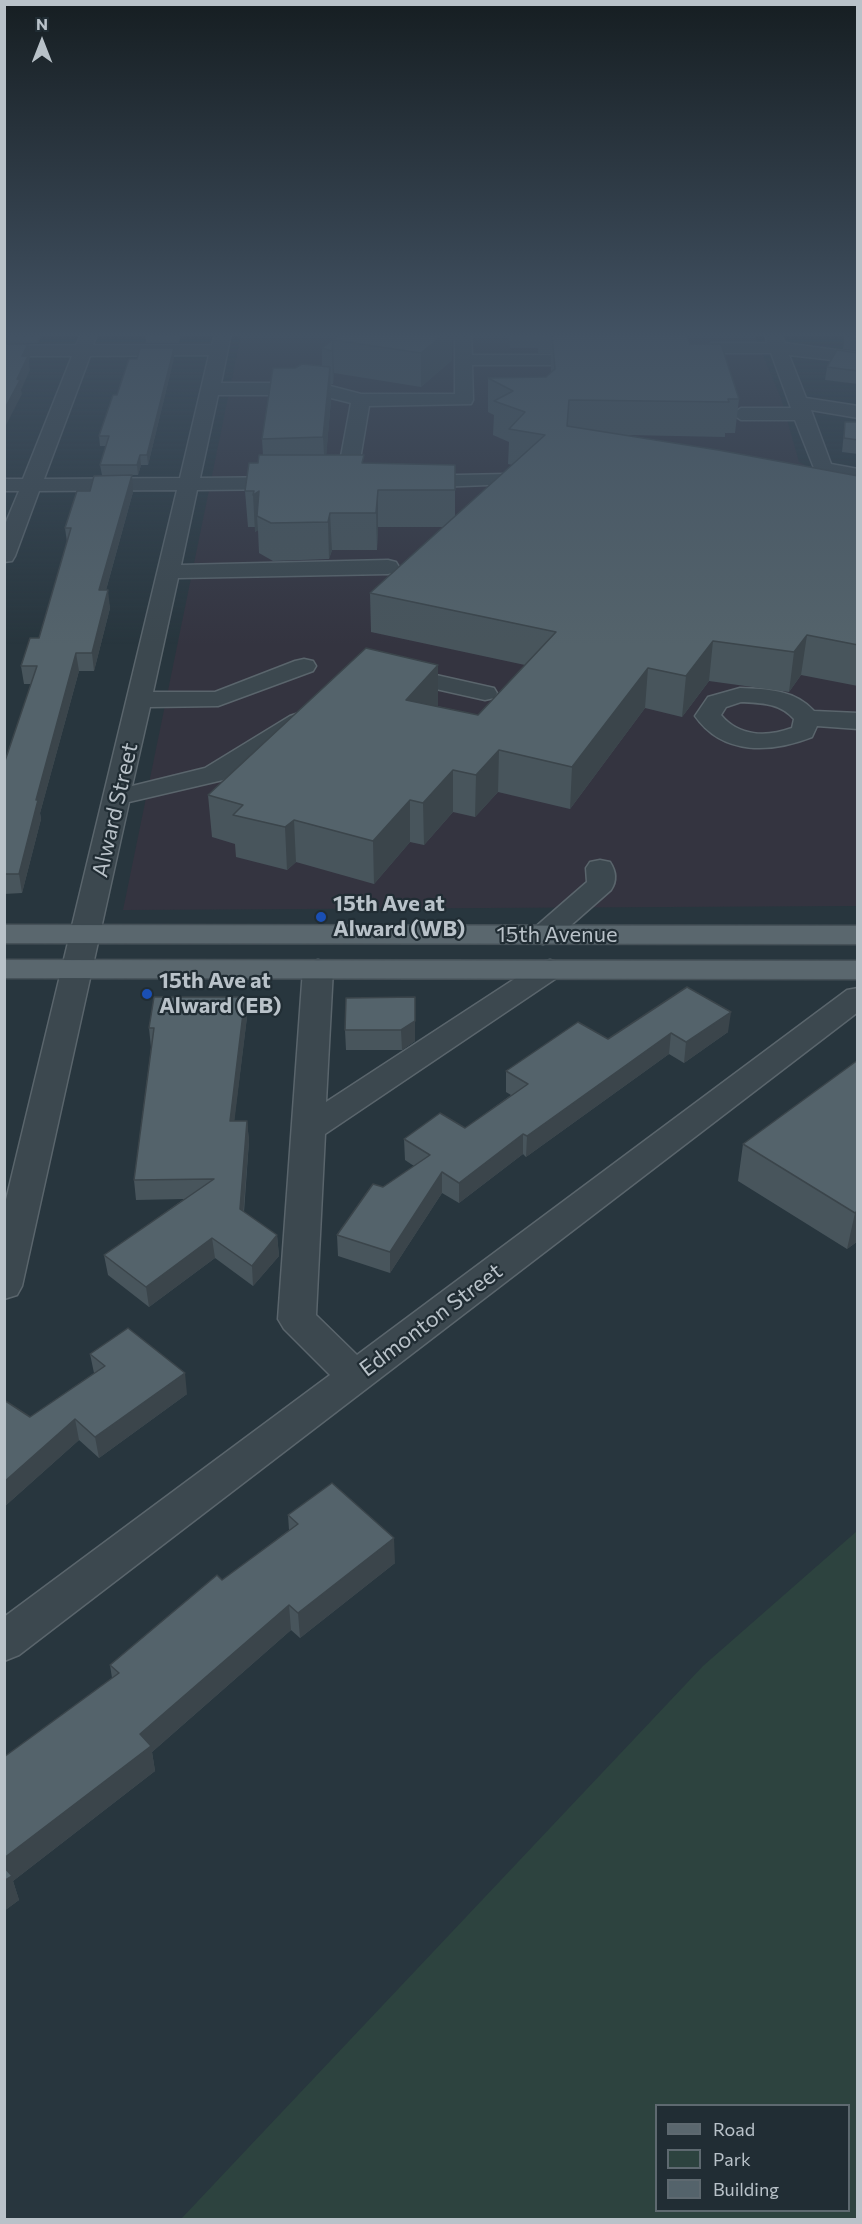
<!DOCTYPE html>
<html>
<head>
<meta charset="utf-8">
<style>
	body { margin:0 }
	#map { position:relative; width:862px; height:2224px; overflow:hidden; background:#28363e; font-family:Commissioner,sans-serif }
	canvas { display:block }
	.frame { position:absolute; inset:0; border:6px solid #b9c2c9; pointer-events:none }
	.legend { position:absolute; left:655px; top:2104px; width:195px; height:108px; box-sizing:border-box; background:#212d34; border:2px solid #5e6970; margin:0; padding:8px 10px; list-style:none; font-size:18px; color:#b9c2c9 }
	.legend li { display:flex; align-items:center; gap:12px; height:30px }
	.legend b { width:30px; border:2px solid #5e6970 }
	.north { position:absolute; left:12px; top:12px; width:60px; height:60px; -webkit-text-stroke:4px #212d34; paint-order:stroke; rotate:0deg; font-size:16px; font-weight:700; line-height:24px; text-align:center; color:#b9c2c9 }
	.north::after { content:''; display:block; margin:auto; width:21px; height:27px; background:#b9c2c9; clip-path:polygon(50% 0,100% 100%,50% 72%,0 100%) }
</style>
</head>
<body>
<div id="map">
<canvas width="862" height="2224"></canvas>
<div class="frame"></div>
<ul class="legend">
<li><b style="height:8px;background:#5a676e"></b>Road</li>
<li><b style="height:16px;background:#2d433f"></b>Park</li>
<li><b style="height:16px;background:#54636b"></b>Building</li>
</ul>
<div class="north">N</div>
</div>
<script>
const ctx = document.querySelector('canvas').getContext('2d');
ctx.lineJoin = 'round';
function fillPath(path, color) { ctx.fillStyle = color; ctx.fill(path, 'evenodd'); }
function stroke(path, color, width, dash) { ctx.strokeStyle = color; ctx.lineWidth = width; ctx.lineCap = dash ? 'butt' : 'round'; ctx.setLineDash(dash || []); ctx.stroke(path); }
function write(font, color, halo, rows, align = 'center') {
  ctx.font = font + ' Commissioner,sans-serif'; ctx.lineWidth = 4.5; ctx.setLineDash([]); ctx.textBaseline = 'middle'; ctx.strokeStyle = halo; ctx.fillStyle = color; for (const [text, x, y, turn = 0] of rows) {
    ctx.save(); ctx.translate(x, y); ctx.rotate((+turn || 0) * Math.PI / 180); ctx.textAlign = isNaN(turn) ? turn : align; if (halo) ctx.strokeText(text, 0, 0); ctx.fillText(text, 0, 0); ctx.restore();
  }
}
fillPath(new Path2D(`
	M241,334h513l27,64 18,64 30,16 28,5v423l-734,4z`), '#343440');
fillPath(new Path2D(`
	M857,1531v688h-676l522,-553zM656,2106h192v104h-192z`), '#2d433f');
const minor = new Path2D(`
	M81,334h16l-4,11h119l3,-11h16l-10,49h98l42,11h94v-60h16l1,21h125l9,5 -9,5h-125l1,35 -2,4 -102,2 -13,77 -3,4h-14l-3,-4 15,-80 -32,-8h-101l-18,83 91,-1 7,2 3,4 -3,4 -7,2 -94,1 -16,75 207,-5 8,2 3,5 -3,5 -8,2 -210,4 -25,114h62l80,-31 9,-2 9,2 3,5 -3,5 -95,35 -68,1 -18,79 73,-18 85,-52 9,-3 9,3 4,5 -4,5 -85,54 -94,22 -107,484 -5,9 -13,4v-91l173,-718 -138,1 -24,65 -3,5 -8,1v-35l15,-36h-15v-12h19l49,-123h-68v-10l72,-1zM209,355l-29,123 -136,1 46,-123z
	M765,334h16l4,9 73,10v10l-69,-8 17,43 52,8v12l-47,-8 20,54 27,5v12l-42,-8 -21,-53h-54l-9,-6 9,-6h50l-20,-55h-54c-10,9 -35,20 -45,7l3,-4 21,-3 16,-10h55z
	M507,474l7,2 3,4 -3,4 -103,4 -7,-2 -3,-4 3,-4 7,-2z
	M396,666l98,22 3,5 -3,5 -9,2 -98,-22 -3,-5 3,-5z
	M740,688c28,1 55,2 74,23l44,2v16l-41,-3 -5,11c-41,16 -89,19 -117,-21l13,-19zM741,702c21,1 39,1 53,17l-2,9c-25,9 -53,9 -71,-13l5,-8z
	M600,860l10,2c6,9 7,19 1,28l-58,51 -10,3 -10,-3 -5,-6 5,-6 54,-47 -1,-14 4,-6z
	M318,960l11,3 4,6 -7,133 213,-139 11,-3 11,3 4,6 -4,6 -236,159 -9,181 41,40 490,-365 11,-2v24l-839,643 -15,6v-44l326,-242 -46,-46 -6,-10 25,-350 4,-6z`);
const major = new Path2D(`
	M4,925l854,1v18l-854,-1z
	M4,960l854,1v18l-854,-1z`);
stroke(minor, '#5a656c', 3);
stroke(major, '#465158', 3);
fillPath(minor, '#3c484f');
fillPath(major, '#5a676e');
fillPath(new Path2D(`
	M42,334l-4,9 -31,1 -1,-8z
	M145,334h36l-2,9h-33z
	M342,334l110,26 -31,27 -87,-14 -1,11h-2v16l-5,55 38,8 91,2v52l57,-52 -4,-1 1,-22 -16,-7 1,-20 -6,-3v-34l58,-1 5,-4v-20h-13v-5h-28l-1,-14h104v1l77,9 49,55 -4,34h-10v4l-98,-2 231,41v210l-57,-11 -12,17 -80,-11 -27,36 -37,-9 -75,101 -72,-17 -23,25 -22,-5 -29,33 -14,-3 -36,42 -78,-22 -9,8 -51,-13 -1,-13 -23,-7 -4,-42 230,-130v40l-1,1 41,9 47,-50 -154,-33 -1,-39 73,-66h-65l-1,23h-45l-3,9 -56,2 -14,-8 -1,-23 -3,2v-5h-7l-3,-36 13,-28 5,-8 -1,-16 33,-71 27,-2v-18z
	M841,334h17v17l-15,-2 1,-13 2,-2z
	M174,348v10l-26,107h-7l-3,10h-36l-2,-10 6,-19h-6l-1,-10 18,-41 20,-36z
	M858,353v31l-33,-4 2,-13z
	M845,422h13v32l-16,-2z
	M133,492l-27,98 4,18 -16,63h-15l-39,142 1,6 -19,74 -18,1v-130l27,-80h-7l-3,-18 18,-28 28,-96 -2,-14z
	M687,987l41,45 -44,31 -15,-9 -143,103 -3,-3 -64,49 -17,-10 -52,80 -52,-17 -1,-21 46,-48 31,-21 -9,-6 -1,-21 61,-11 46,-33 -5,-3v-21l102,-32z
	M415,997v44l-13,9h-56l-1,-20z
	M247,1017l-13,104h13l2,20 -5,71 33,23 2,21 -26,30 -38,-28 -66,49 -41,-32 -4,-20 80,-56 -48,1 -2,-20 17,-132 -2,-20z
	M858,1060v181l-11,8 -109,-68 5,-37z
	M90,1354l97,40 -88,64 -20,-18 -75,67v-107l26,17 64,-44z
	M288,1515l107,48 -95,75 -9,-8 -139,122 3,19 -142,110 6,19 -15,11v-154l108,-79 -2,-13 112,-85 67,-50z`), '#48555c');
fillPath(new Path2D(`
	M37,334h5l-4,9 -2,-7z
	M444,334h8v26l-31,27v-34z
	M333,340l1,33 -1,11 -1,-33z
	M28,344l2,14 -1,3 1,9 -9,20 1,4 -18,35v-19l13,-31 5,-23z
	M174,348v10l-26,107 -1,-10z
	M330,367l1,33 -6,72 -2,-35z
	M140,455l1,10 -3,10 -1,-10z
	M132,475l1,17 -32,116 -2,-18z
	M378,490v37l-1,23 -1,-37z
	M259,491l-2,25 1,14 -3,2 -2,-37z
	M330,513l2,37 -3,9 -1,-37z
	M108,590l2,18 -16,63 -2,-18z
	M807,635l-6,40 -12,17 5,-40z
	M713,641l-4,40 -27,36 4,-41z
	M76,653l3,18 -39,142 1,6 -19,74 -3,-19 17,-74z
	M438,665v40l-32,35v-40z
	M648,668l-3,40 -75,101 2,-42z
	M499,750l-1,42 -23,25 1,-42z
	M453,770v42l-29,33 -1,-42z
	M410,800v42l-36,42 -1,-43z
	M294,820l2,42 -9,8 -2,-43z
	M245,997l2,20 -15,124 -2,-20z
	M731,1012l-3,20 -44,31 2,-21z
	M415,1021v20l-13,9 -1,-20z
	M671,1033l-2,21 -143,103 1,-21z
	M247,1121l2,20 -7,88 -2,-20z
	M523,1134v20l-64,49v-20z
	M442,1172v21l-52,80v-21z
	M858,1210v31l-11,8 8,-36z
	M277,1235l2,21 -26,30 -1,-20z
	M212,1238l3,20 -66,49 -3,-20z
	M185,1373l2,21 -88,64 -4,-21z
	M75,1419l4,21 -75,67v-25z
	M394,1538l1,25 -95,75 -2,-25z
	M289,1605l2,25 -139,122 3,19 -142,110 6,19 -15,11v-53l136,-124z`), '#3b454b');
const building = new Path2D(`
	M7,334h30l-1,2h-30z
	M342,334h102l-23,19 -88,-13 -1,11 -10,-3z
	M846,334h12v5l-14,-3z
	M552,335h134l4,9h31l18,55h-11l1,3 -160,-2 -2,26 151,24 140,26v169l-51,-10 -13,17 -81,-11 -27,35 -38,-8 -76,99 -73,-17 -23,25 -23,-5 -30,33 -13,-3 -37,41 -79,-21 -9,7 -52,-12 10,-10 -35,-10 158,-147 72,17 -32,35 72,15 78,-83 -186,-39 175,-158 -36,-6 16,-17 -31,-11 19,-10 -25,-13 58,-1 9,-8z
	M4,344h24l-6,12h6l-11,23 3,1 -16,30z
	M140,348h34l-27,107h-7l-3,10h-37l9,-29h-10l14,-41h4l12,-36h8z
	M837,350l21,3v18l-31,-4z
	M302,364l28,3 -7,70 -61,2 11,-71h22z
	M845,422h13v18l-14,-2z
	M259,455h105l-2,8 93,2v25h-77l-2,23h-46l-2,9 -57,1 -14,-7 2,-25 -6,4 1,-4h-9l4,-28h9z
	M132,475l-33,115h9l-16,63h-16l-40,147h2l-19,74h-15v-110l33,-98h-16l9,-28h9l32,-110h-6l12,-37h13l4,-15z
	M687,987l44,25 -45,30 -15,-9 -144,103 -4,-2 -64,49 -17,-11 -52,80 -53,-17 36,-51 10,3 47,-32 -26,-16 36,-26 25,15 63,-44 -22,-13 72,-49 30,17z
	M154,997h91l-15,124h17l-7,88 37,26 -25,31 -40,-28 -66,49 -42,-32 110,-76 -80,1 20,-152h-5z
	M415,997v24l-14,9h-56l1,-32z
	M858,1060v150l-3,3 -112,-69z
	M128,1328l57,45 -90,64 -20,-18 -71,63v-82l26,17 75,-51 -15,-12z
	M332,1483l62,55 -96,75 -9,-8 -149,129 11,12 -147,112v-101l115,-84 -9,-8 107,-90 5,5 76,-56 -10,-9z
	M4,1867l8,9 -8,5z`);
fillPath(building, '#54636b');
stroke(building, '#3b454b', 1.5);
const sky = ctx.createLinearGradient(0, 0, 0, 645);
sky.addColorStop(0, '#161e22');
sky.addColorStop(0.52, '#425263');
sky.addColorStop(1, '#42526300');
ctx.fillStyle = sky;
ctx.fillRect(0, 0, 862, 645);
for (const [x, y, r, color] of [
	[321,917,6,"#1a4fb4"],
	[147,994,6,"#1a4fb4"]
]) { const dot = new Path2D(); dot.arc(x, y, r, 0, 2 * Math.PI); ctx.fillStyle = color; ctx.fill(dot); stroke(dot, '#212d34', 2); }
write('22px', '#b9c2c9', '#212d34', [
	["Alward Street",115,810,-77],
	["15th Avenue",557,935],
	["Edmonton Street",431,1320,-37]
]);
write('bold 22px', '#b9c2c9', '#212d34', [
	["15th Ave at",333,904],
	["Alward (WB)",333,929],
	["15th Ave at",159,981],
	["Alward (EB)",159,1006]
], 'left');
</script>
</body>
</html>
